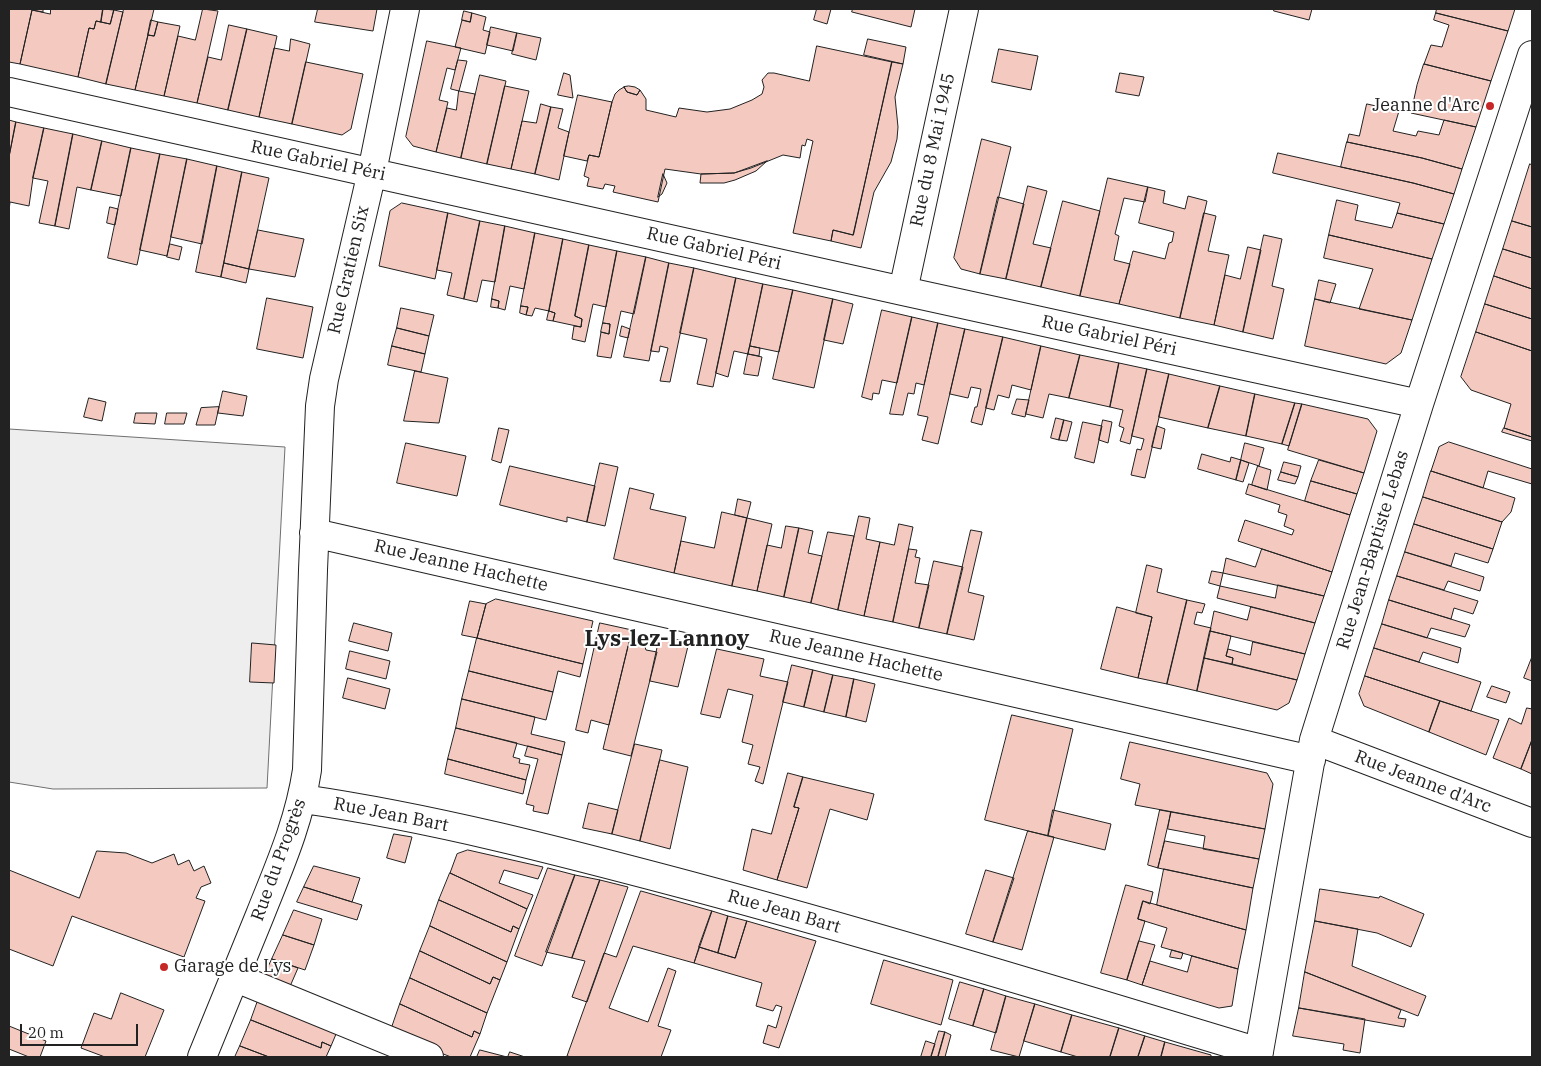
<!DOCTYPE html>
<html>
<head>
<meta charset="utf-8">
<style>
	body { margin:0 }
	#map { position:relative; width:1541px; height:1066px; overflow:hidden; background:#fff; font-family:"IBM Plex Serif",serif }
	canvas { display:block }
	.frame { position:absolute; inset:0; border:10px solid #222; pointer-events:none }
	.scale { position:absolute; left:20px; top:1024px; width:118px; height:22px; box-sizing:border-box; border:2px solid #222; border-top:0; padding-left:6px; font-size:15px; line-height:18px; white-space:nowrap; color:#222; -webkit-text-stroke:4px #fff; paint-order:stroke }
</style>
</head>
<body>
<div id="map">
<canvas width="1541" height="1066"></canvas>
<div class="frame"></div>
<div class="scale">20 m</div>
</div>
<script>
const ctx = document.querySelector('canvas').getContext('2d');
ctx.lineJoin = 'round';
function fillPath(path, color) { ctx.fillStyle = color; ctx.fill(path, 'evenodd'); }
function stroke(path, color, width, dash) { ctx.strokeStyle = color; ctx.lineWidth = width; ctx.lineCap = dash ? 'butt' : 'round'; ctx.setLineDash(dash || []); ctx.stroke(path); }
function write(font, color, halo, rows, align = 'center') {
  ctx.font = font + ' "IBM Plex Serif",serif'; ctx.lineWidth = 4; ctx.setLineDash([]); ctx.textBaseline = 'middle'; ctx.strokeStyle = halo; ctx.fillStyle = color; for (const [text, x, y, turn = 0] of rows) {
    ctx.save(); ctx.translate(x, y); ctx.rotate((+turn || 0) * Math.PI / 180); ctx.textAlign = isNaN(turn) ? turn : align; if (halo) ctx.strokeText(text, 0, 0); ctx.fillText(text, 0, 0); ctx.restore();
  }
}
const green = new Path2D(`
	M9,429l276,18 -18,341 -214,1 -44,-7z`);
fillPath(green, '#eee');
stroke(green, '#6f6f6f', 1);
const building = new Path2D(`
	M9,9h34v3l-11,-2 -12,54 -11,-2z
	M51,9h52l-2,13 -5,-1 -2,8 -5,-1 -11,49 -58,-13 12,-54 18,4z
	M103,9l11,1 -4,14 -9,-2z
	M124,9h30l-19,81 -29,-6z
	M203,9l15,2 -21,92 -33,-7 14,-60 17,4z
	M318,9h59l-4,22 -58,-9z
	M817,9h14l-4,15 -13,-4z
	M853,9h62l-4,18 -59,-15z
	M1274,9h38l-3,11 -35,-9z
	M1437,9h78l-7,22 -72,-18z
	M114,10l9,2 -17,72 -28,-7 11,-49 5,1 2,-8 14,3z
	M464,11l8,2 -2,9 -8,-2z
	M472,13l14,4 -3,13 7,2 -5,22 -30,-7 7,-27 8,2z
	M1436,13l72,18 -17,50 -67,-17 7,-19 11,2 7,-22 -15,-5z
	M151,20l7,2 -4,14 -6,-1z
	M158,22l22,4 -16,70 -29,-6 13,-55 6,1z
	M229,25l18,4 -19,81 -31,-7 11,-46 13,3z
	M491,27l26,6 -4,18 -26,-6z
	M247,29l30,7 -18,81 -31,-7z
	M517,33l24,5 -5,22 -24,-6z
	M291,39l19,5 -18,80 -33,-7 15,-69 15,3z
	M868,39l38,8 -3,17 -39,-9z
	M427,41l34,7 -6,22 -8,-2 -8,32 9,2 -12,50 -23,-6 -7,-9z
	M817,46l75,16 -39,173 -20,-5 -2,11 -38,-8 20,-92 -6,-2 -2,7 -3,-1 -2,13 -17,-3 -32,13 -17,5 -33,1 -36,-5 -7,33 -45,-10 2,-6 -10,-2 -2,5 -16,-3 2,-8 -5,-2 5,-21 10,2 13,-55 3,-8 4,-4 5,-3 3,5 10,3 3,-5 6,9v11l30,7 3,-9 28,4 23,-3 22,-9 10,-6 2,-7 -2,-7 6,-7h6l35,8z
	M999,49l39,7 -7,34 -39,-8z
	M458,60l9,1 -8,30 -8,-2z
	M306,62l57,12 -12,55 -9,6 -50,-11z
	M892,62l11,2 -8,33 3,30 -1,12 -6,23 -17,30 -13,56 -30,-7 2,-11 20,5z
	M1424,64l67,17 -15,46 -65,-14 6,-28z
	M564,73l6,2 3,23 -15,-3z
	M1120,73l24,4 -5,19 -23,-4z
	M480,75l26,6 -19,83 -26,-6z
	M505,86l24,5 -18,78 -24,-5z
	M629,86l6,1 5,3 -3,5 -10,-3 -3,-5z
	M459,91l16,3 -14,64 -25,-6 11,-44 9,2z
	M578,95l34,7 -13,55 -10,-2 -2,6 -23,-5z
	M541,104l10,3 -16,67 -24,-5 11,-48 14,2z
	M1367,104l32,7 -6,20 23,5 2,-5 21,4 5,-15 32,7 -14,42 -40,-11 -75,-16 2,-8 10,2z
	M551,107l12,2 -5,19 11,4 -10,48 -24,-6z
	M9,120l7,2 -7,35z
	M16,122l28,6 -11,50 -4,28 -19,-4 -1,9v-54z
	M44,128l29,6 -18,92 -16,-3 9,-42 -15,-3z
	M73,134l29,7 -11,49 -14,-3 -8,42 -14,-3z
	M982,139l29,8 -31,127 -19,-5 -7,-11z
	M102,141l29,7 -10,48 -30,-6z
	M1347,142l75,16 40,11 -8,25 -41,-11 -72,-16z
	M131,148l29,6 -23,111 -29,-7z
	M1278,153l135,30 41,11 -10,30 -47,-11 3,-10 -127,-30z
	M160,154l27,5 -20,97 -27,-6z
	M187,159l30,7 -15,78 -31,-7z
	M767,161l-11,10 -21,9 -11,3h-24l1,-9 33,-1z
	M1530,164l2,1v62l-20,-6z
	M217,166l25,6 -21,105 -25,-5z
	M242,172l27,6 -20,91 -25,-6z
	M663,174l4,9 -5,11 -4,3z
	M1108,178l40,9 -3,15 -21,-4 -9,36 4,2 -5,24 16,4 -11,40 -39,-8z
	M1028,186l19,5 -14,53 18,4 -10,39 -35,-8z
	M1148,187l17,4 -2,12 22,6 3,-13 19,5 -27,117 -61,-14 14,-53 32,8 4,-16 3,-1 2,-10 -35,-9z
	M998,197l26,7 -18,75 -26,-5z
	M1337,200l21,5 -3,15 37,8 5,-15 47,11 -12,35 -103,-24z
	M1063,201l37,10 -20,85 -39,-9z
	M402,203l46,10 -13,66 -56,-13 11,-55z
	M110,207l8,2 -3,16 -8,-2z
	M448,213l32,8 -16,78 -17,-4 5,-22 -15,-3z
	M1204,213l12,3 -8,35 21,4 -15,70 -34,-7z
	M480,221l25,5 -10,56 -13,-2 -5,22 -13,-3z
	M1512,221l20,6v31l-29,-9z
	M505,226l30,7 -11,56 -14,-3 -5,24 -7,-2 1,-7 -7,-2z
	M258,230l46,9 -9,38 -46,-8z
	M535,233l28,6 -14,72 -14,-3 -3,8 -6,-1 2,-8 -7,-1z
	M1264,235l18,4 -10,47 12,3 -11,50 -30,-7z
	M1329,235l103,24 -20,61 -53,-11 14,-40 -49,-11z
	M563,239l26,6 -14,71 7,3 -1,8 -28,-6 2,-8 -6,-2z
	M170,244l12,3 -3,13 -12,-3z
	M589,245l28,6 -11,56 -13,-3 -8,38 -13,-3 2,-13 7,1 1,-8 -7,-3z
	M1248,247l13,3 -18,82 -29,-7 11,-50 15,4z
	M1503,249l29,9v31l-38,-13z
	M617,251l29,6 -12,57 -13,-3 -10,47 -14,-2 4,-24 8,2 1,-10 -7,-1z
	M646,257l23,6 -20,98 -25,-4z
	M224,263l25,6 -3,14 -25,-6z
	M669,263l25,5 -24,114 -10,-1 8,-33 -8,-2 -1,6 -8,-1z
	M694,268l42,10 -23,109 -16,-3 10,-45 -27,-6z
	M1494,276l38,13v30l-47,-15z
	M736,278l27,6 -15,70 -14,-3 -6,26 -12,-4z
	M1319,280l17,4 -6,19 -15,-4z
	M763,284l30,6 -14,62 -29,-6z
	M793,290l40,9 -19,89 -41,-9z
	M267,298l46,9 -10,51 -46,-9z
	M492,299l7,2 -1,7 -7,-1z
	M833,299l20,5 -10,40 -19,-4z
	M1315,299l97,21 -11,33 -15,11 -81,-18z
	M1485,304l47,15v32l-56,-19z
	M521,306l7,1 -2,8 -6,-2z
	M401,308l33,7 -5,21 -32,-8z
	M882,310l30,7 -15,66 -15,-3 -3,14 -6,-1 -1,7 -10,-3z
	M549,311l6,2 -2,8 -6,-1z
	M912,317l26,6 -14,62 -8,-2 -2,11 -6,-1 -5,22 -13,-1z
	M603,323l7,1 -1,10 -8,-2z
	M938,323l27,6 -27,115 -16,-4 6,-23 -10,-2z
	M622,326l8,3 -2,9 -8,-2z
	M397,328l32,8 -4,18 -33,-8z
	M965,329l38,8 -21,88 -11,-3 4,-15h2l4,-18 -10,-2 -3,11 -18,-4z
	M1476,332l56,19v86l-28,-9 7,-24 -40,-14 -10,-13z
	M1003,337l38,9 -10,44 -19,-5 -3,13 -11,-3 -4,15 -8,-2z
	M392,346l33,8 -4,18 -33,-7z
	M750,346l10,2 -1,8 -11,-2z
	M1041,346l39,9 -11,43 -20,-4 -6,24 -17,-4z
	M748,354l14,3 -4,19 -14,-2z
	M1080,355l39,8 -9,44 -41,-9z
	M1119,363l28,6 -17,75 -10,-3 4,-13 -5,-2 4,-16 -13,-3z
	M1147,369l22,5 -24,104 -14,-3 6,-26 4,1 3,-11 -12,-3z
	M415,371l33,7 -9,45 -35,-2z
	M1169,374l51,12 -12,42 -49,-11z
	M1220,386l35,8 -9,42 -38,-8z
	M223,391l24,5 -4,20 -25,-3z
	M1255,394l40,9 -13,41 -36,-8z
	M89,398l17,4 -4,19 -18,-4z
	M1017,399l12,1 -4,17 -13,-3z
	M1295,403l7,1 -13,42 -7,-2z
	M1302,404l66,15 9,12 -13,42 -76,-23z
	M219,407l-4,18h-19l5,-17z
	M136,413h21l-2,11 -21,-1z
	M167,413h20l-3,11h-19z
	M1056,418l8,2 -5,20 -8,-2z
	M1064,420l8,2 -5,19 -8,-1z
	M1103,420l9,2 -4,21 -9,-3z
	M1083,422l19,4 -8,37 -19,-5z
	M1157,426l8,3 -4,20 -9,-2z
	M499,428l10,2 -8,33 -9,-3z
	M1504,428l28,9v4l-30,-9z
	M1449,442l83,27v15l-44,-13 -5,17 -52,-17 8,-24z
	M406,443l60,13 -9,40 -60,-13z
	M1245,443l19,5 -5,18 -18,-6z
	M1202,454l28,8 1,-5 10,3 -5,20 -38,-11z
	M1241,460l8,3 -6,19 -7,-2z
	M1319,460l45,13 -7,21 -46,-13z
	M1284,462l17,4 -3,11 -17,-5z
	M600,463l18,4 -13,59 -18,-4z
	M510,466l85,20 -8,36 -20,-5v5l-67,-17z
	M1258,466l13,4 -4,20 -15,-5z
	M1431,471l84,27 -4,14 -9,10 -79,-25z
	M1281,472l17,5 -3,7 -17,-4z
	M1311,481l46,13 -7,21 -45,-14z
	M1249,484l101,31 -18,57 -94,-31 7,-21 47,15 2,-5 -10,-4 3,-11 -9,-3 2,-7 -34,-11z
	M630,488l24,6 -4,15 36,8 -12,56 -60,-14z
	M1423,497l79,25 -9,27 -79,-25z
	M738,499l13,3 -4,16 -12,-3z
	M722,512l25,6 -15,68 -58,-13 7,-32 33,7z
	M859,516l11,2 -4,21 14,3 -16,74 -26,-6z
	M747,518l25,6 -15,67 -25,-5z
	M899,524l14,3 -20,95 -29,-6 16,-74 14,3z
	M1414,524l79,25 -5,14 -33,-10 -4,13 -46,-14z
	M786,526l13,2 -15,69 -27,-6 10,-46 14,3z
	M799,528l14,3 -5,22 14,3 -11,47 -27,-6z
	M971,530l11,2 -14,60 16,4 -10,44 -27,-6z
	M828,532l26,4 -16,74 -27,-7z
	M909,549l8,1 -2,7 5,1 -5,25 14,2 -10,43 -26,-6z
	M1262,549l70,23 -8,24 -101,-23 3,-15 29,9z
	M1405,552l79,25 -4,14 -32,-10 -4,9 -47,-14z
	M934,561l29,6 -16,67 -28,-6z
	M1147,565l15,4 -5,23 30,8 -20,84 -29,-6 14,-61 -16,-4z
	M1212,571l11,2 -3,13 -11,-3z
	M1397,576l81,25 -5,13 -19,-6 -3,11 -62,-19z
	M1278,585l46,11 -9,27 -98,-25 3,-12 55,12z
	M496,599l97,22 -10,43 -106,-26 9,-34z
	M1187,600l18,4 -3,9 -5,-1 -3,12 17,4 -14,63 -30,-7z
	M1389,600l81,25 -5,12 -34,-9 -4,10 -45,-14z
	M470,601l16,3 -9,34 -15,-3z
	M1117,607l35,10 -14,61 -37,-9z
	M1251,607l64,16 -10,31 -95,-23 4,-20 33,9z
	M354,623l38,10 -4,18 -39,-10z
	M600,623l32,7 -23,95 -18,-5 -3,13 -12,-3z
	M1382,624l79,24 -3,15 -35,-11 -4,10 -45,-14z
	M1210,631l21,5 -5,20 7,2 -1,6 -28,-6z
	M660,636l29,6 -11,45 -28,-6z
	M477,638l106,26 -3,13 -22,-6 -5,21 -84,-21z
	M1253,642l52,12 -8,26 -65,-16 1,-6 -7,-2 2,-7 22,6z
	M252,643l24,2 -2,38 -24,-1z
	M638,643l6,1 2,6 11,2 -26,104 -28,-7 25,-103 5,1z
	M1374,648l107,34 -10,29 -106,-35z
	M717,649l47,10 -4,17 28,6 -25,102 -8,-3 5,-14 -12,-3 5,-19 -11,-3 11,-47 -25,-6 -8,29 -19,-4z
	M350,651l40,10 -4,18 -40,-10z
	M1532,657v24l-8,-3z
	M1204,658l93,22 -8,23 -12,7 -80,-19z
	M792,665l21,5 -9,37 -21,-5z
	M813,670l20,5 -9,37 -20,-5z
	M469,671l84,21 -7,28 -84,-21z
	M833,675l21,4 -8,38 -22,-5z
	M1365,676l75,25 -11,31 -65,-26 -5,-12z
	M348,678l42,11 -5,20 -42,-11z
	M854,679l21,5 -9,38 -20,-5z
	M1492,686l18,6 -4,11 -19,-6z
	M462,699l73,18 -4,17 34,8 -3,13 -106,-27z
	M1440,701l59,19 -13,35 -57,-23z
	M1527,708l5,1v31l-11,29 -28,-11 16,-40 12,6z
	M1012,715l61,14 -25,107 -63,-16z
	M456,728l61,15 -4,14 7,2 -1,4 11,2 -4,15 -78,-21z
	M1532,740v34l-11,-5z
	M1130,742l137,31 6,11 -8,45 -130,-24 5,-21 -19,-5z
	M635,744l27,6 -22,91 -28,-7z
	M528,746l34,9 -14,59 -15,-3 1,-5 -8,-2 12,-45 -13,-3z
	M448,759l78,21 -3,14 -78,-20z
	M660,760l28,7 -18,82 -30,-8z
	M788,773l15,4 -9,30 5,1 -22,72 -34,-10 9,-41 19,5z
	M803,777l71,17 -7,26 -37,-11 -23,79 -30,-8 22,-72 -5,-1z
	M589,803l29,7 -6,24 -29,-6z
	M1053,810l58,14 -6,26 -57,-14z
	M1160,810l11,2 -13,56 -10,-3z
	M1171,812l94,17 -6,30 -56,-10 2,-13 -37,-7z
	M1028,831l26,6 -32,113 -29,-8z
	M394,834l18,3 -7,26 -18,-5z
	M1165,841l94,18 -6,29 -95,-20z
	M468,850l75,17 -5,12 -34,-9 -5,13 34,12 -6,14 -77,-36 7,-19z
	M97,851l29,2 26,10 22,-9 4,11 11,-5 5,11 10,-5 7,17 -10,4 -5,11 9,3 -21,56 -112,-41 -19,50 -44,-17v-79l70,28z
	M314,866l46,12 -8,24 -48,-15z
	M548,868l27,7 -33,91 -27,-10z
	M1164,869l89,19 -7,42 -89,-25z
	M986,870l28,8 -21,64 -27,-8z
	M450,873l77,36 -8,20 -6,-3 -2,6 -72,-32z
	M575,875l25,5 -28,78 -26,-6z
	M600,880l28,7 -41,115 -15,-5 13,-36 -13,-3z
	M1126,885l27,7 -3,12 -7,-3 -5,18 7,2 -18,59 -26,-7z
	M304,887l58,18 -5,15 -60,-18z
	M1320,889l59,9 1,-2 44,18 -13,33 -34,-14 -62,-12z
	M641,891l71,20 -18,52 -61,-17 -24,62 39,14 20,-54 8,3 -18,55 13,4 -10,27h-89l-5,-1 37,-103 12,4z
	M439,900l72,32 2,-6 6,3 -12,33 -77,-36z
	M1143,901l103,29 -8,39 -77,-22 6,-19 -29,-9z
	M294,910l28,9 -8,26 -31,-10z
	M712,911l16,5 -10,37 -19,-6z
	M728,916l19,5 -12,37 -17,-5z
	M747,921l69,20 -37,107 -16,-5 5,-18 8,3 6,-21 -6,-2 -3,6 -17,-5 6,-23 -68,-20 5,-16 36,11z
	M1315,921l43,8 -6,37 74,30 -8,20 -113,-44z
	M430,926l77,36 -7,18 -7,-3 -3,7 -70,-33z
	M283,935l31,10 -9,25 -33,-11z
	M1139,941l16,4 -13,40 -15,-5z
	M1172,950l11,3 -2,6 -11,-2z
	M420,951l70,33 3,-7 7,3 -13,33 -77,-35z
	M1192,956l46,13 -6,37 -13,2 -77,-23 8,-24 37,11z
	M272,959l26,9 -10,23 -26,-10z
	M884,960l69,20 -12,45 -70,-21z
	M1305,972l96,38 -3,8 8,1 -2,8 -105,-19z
	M410,978l77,35 -7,21 -6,-3 -2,6 -72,-33z
	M960,982l24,7 -11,37 -24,-7z
	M984,989l22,7 -10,37 -23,-7z
	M121,993l43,17 -19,47h-40l-24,-9 13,-35 17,6z
	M260,995l79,32 -8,19 -9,-4 -1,6 -70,-28z
	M1006,996l29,8 -16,53 -28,-7z
	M400,1004l72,33 2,-6 6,3 -10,23h-19l-61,-24z
	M1035,1004l37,11 -11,37 -37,-11z
	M1299,1008l66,11 -5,34 -17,-3 1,-6 -51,-8z
	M1072,1015l47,13 -9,29h-32l-17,-5z
	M251,1020l70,28 1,-6 9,4 -5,11h-57l-29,-11z
	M9,1026l37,15 -6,16h-11l-20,-8z
	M1119,1028l26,8 -7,21h-28z
	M939,1031l6,1 -7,25h-7z
	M945,1032l6,3 -6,22h-7z
	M1145,1036l20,6 -4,15h-23z
	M926,1041l9,3 -4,13h-10z
	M1165,1042l46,13v2h-50z
	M240,1046l29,11h-34z
	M480,1050l27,7h-30z
	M510,1052l15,5h-17z`);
fillPath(building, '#f3c9c0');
stroke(building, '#222', 1);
const minor = new Path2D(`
	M9,92l894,199 516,113
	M903,291l61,-282
	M314,533l997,227
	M1314,740l218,83
	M303,799c131,19 260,53 388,87 190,51 379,109 568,166
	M234,977l195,80
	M202,1057c19,-47 38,-94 58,-142 19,-48 39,-92 47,-145l6,-200 7,-164 4,-27 48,-207 33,-163
	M1258,1057l56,-317 105,-336 113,-349`);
stroke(minor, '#222', 30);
stroke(minor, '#fff', 28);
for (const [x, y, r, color] of [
	[1490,106,5,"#c62828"],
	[164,967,5,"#c62828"]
]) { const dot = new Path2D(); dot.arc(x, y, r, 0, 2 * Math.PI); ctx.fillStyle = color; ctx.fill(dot); stroke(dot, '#fff', 2); }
write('18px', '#222', '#fff', [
	["Jeanne d'Arc",1480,106],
	["Garage de Lys",174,967,"left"]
], 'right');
write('18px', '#222', '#fff', [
	["Rue du 8 Mai 1945",933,150,-78],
	["Rue Gabriel Péri",318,161,12],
	["Rue Gabriel Péri",714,249,13],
	["Rue Gratien Six",349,270,-77],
	["Rue Gabriel Péri",1109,336,12],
	["Rue Jean-Baptiste Lebas",1373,550,-73],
	["Rue Jeanne Hachette",461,566,13],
	["Rue Jeanne Hachette",856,656,13],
	["Rue Jeanne d'Arc",1423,782,21],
	["Rue Jean Bart",391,815,11],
	["Rue du Progrès",279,860,-70],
	["Rue Jean Bart",784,912,16]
]);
write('bold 22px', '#222', '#fff', [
	["Lys-lez-Lannoy",667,640]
]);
</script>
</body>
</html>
